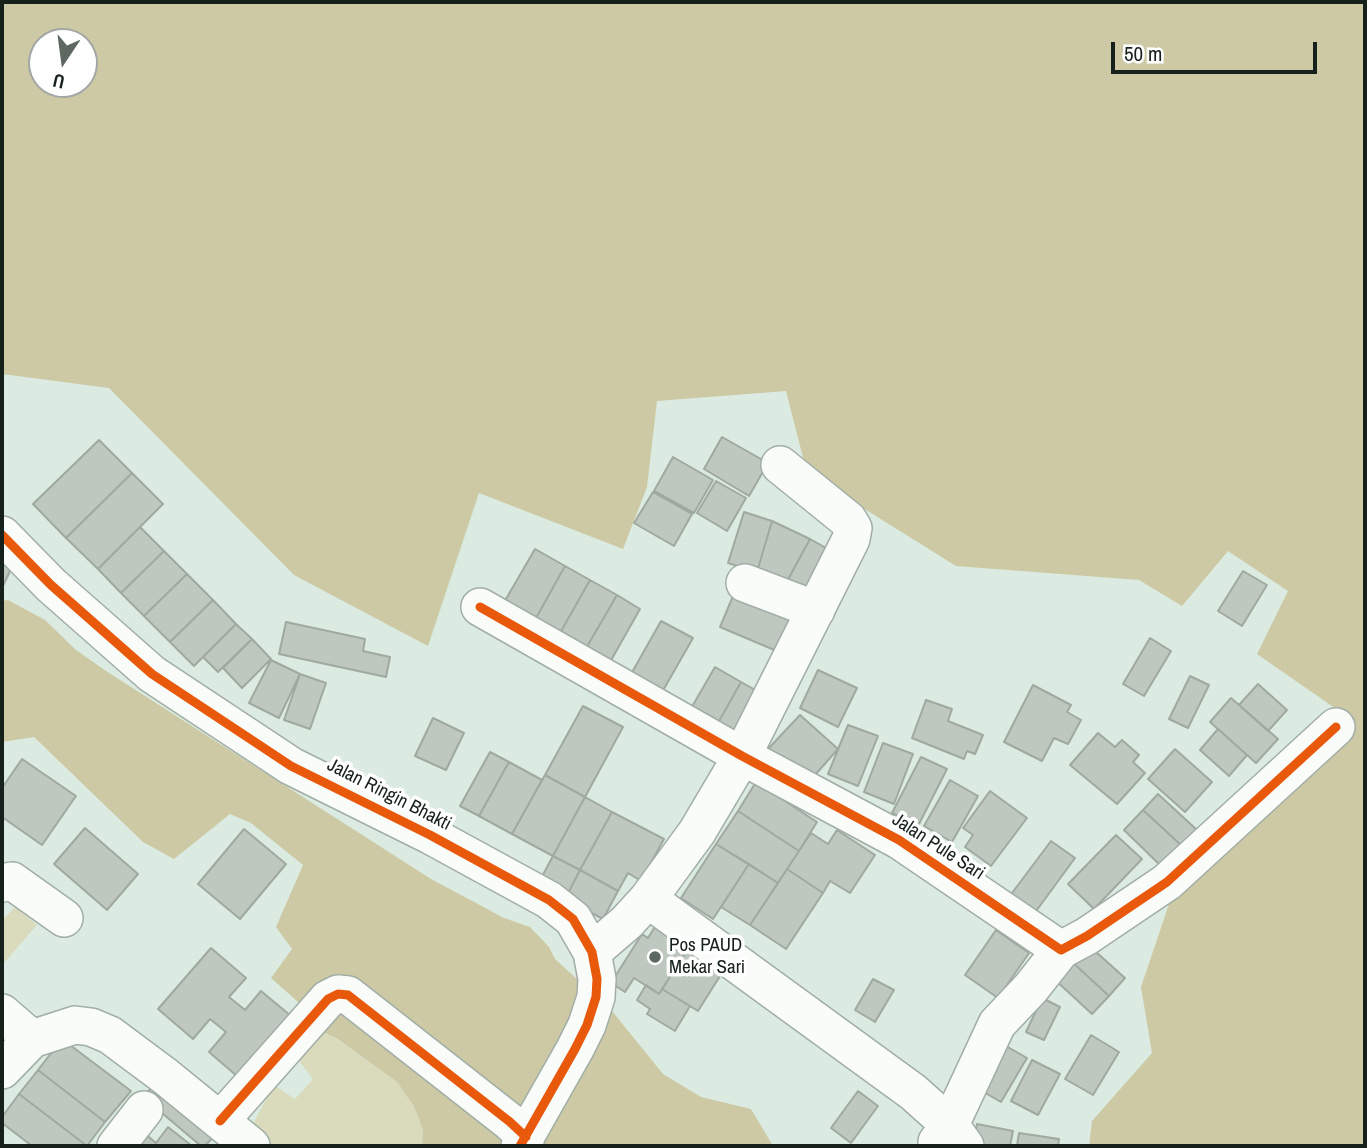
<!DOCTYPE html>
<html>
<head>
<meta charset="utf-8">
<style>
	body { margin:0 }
	#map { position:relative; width:1367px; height:1148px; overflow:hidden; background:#dbebe1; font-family:"Archivo Narrow",sans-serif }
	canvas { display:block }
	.frame { position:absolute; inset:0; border:4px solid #17211b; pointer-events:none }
	.north { position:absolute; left:28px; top:28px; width:70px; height:70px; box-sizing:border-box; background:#fff; border:2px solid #a2a6a4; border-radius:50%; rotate:193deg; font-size:19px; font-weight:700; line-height:28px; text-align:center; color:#17211b }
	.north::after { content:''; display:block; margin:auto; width:24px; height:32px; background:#5c6860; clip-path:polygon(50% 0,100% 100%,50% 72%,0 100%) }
	.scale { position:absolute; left:1111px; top:42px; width:206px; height:32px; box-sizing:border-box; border:4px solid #17211b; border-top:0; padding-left:9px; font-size:21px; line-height:24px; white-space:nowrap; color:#17211b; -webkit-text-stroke:5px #fff; paint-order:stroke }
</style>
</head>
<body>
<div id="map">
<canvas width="1367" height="1148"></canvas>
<div class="frame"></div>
<div class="north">U</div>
<div class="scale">50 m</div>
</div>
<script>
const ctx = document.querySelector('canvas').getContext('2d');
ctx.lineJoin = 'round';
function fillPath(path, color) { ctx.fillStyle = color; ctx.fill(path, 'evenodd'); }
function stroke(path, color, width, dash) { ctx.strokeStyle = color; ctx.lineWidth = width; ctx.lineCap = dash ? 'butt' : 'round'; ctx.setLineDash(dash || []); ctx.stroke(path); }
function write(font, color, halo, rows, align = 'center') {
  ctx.font = font + ' "Archivo Narrow",sans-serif'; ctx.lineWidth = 7; ctx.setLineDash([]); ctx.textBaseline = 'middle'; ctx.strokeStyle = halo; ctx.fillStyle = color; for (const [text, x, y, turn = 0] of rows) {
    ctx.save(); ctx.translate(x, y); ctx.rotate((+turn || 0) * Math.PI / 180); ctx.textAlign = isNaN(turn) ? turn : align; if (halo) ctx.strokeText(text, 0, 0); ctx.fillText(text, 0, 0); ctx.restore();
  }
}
fillPath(new Path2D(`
	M15,907l22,18 -34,39 -1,-43z
	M319,1030l16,8 62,44 17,23 9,25 -1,16h-191l18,-15 25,-46 21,14 18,-20 -16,-21z`), '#dadabc');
fillPath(new Path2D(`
	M2,2h1363v1144h-276l3,-25 60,-68 -11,-66 31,-92 183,-173 -98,-68 31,-63 -60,-40 -46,55 -43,-26 -183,-14 -149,-93 -21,-82 -129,10 -10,86 -24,62 -144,-56 -51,153 -134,-71 -185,-187 -107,-14zM42,42h42v42h-42z
	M8,600l37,20 31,30 30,21 325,208 73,39 26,9 19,20 6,12 57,52 51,63 38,23 50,12 22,37h-351l1,-16 -9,-24 -17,-24 -61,-44 -17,-8 4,-6 -52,-46 21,-29 -16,-22 27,-62 -52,-42 -21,-9 -56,45 -31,-17 -109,-105 -32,5v-141z`), '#ccc9a4');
const building = new Path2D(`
	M722,437l46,26 -19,33 -45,-27z
	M99,440l33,33 -66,65 -33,-34z
	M673,457l40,23 -19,33 -40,-22z
	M132,473l31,31 -65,65 -32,-31z
	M716,481l30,17 -19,33 -30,-18z
	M653,492l39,22 -18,32 -40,-23z
	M744,512l28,9 -15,51 -29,-9z
	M772,521l38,18 -25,46 -28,-13z
	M140,527l24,24 -43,42 -23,-24z
	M810,539l25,14 -25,46 -25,-14z
	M535,549l30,17 -35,63 -31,-18z
	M164,551l23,23 -43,42 -23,-23z
	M2,564l9,5 -9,19z
	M565,566l25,14 -35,62 -25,-13z
	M1243,571l24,14 -25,41 -24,-15z
	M187,574l26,26 -43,42 -26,-26z
	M590,580l27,15 -36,62 -26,-15z
	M617,595l23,14 -35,62 -24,-14z
	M733,596l60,25 -14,31 -59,-25z
	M213,600l23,24 -42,42 -24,-24z
	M661,621l32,17 -36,63 -31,-18z
	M286,622l79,17 -2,12 27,6 -4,20 -107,-23z
	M236,624l16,15 -34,33 -15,-15z
	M1150,638l21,13 -27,45 -21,-12z
	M252,639l19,20 -29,29 -19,-20z
	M271,660l29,14 -21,44 -30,-15z
	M715,667l26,15 -28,50 -27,-15z
	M818,670l39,18 -19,39 -38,-19z
	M300,674l26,9 -16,46 -26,-9z
	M1190,676l19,9 -21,43 -19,-9z
	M741,682l25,14 -28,50 -25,-14z
	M1258,684l29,26 -19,21 -29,-26z
	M1033,685l38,20 -4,7 14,8 -13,24 -14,-6 -12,23 -38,-19z
	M1231,698l47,41 -22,24 -46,-41z
	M926,700l26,9 -4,12 35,14 -8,19 -8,-3 -3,8 -52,-21z
	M583,706l40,21 -38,70 -40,-22z
	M800,715l38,34 -31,35 -39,-35z
	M433,718l31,15 -18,37 -31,-14z
	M848,725l30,11 -20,50 -30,-12z
	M1218,729l29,26 -18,21 -29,-26z
	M1098,733l17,14 7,-7 17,15 -6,7 12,11 -28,31 -47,-39z
	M883,743l30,11 -19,50 -30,-12z
	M1175,749l37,33 -27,30 -37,-33z
	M490,752l19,10 -30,54 -19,-10z
	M921,757l26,12 -29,57 -26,-13z
	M22,759l54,37 -34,49 -40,-28v-29z
	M509,762l33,18 -30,54 -33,-18z
	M545,775l40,22 -32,59 -41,-22z
	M950,780l28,16 -26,46 -28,-16z
	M756,782l61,40 -18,29 -61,-40z
	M990,791l37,27 -36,48 -26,-19 8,-12 -10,-7z
	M1158,794l39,36 -15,16 -39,-36z
	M585,797l27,15 -32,58 -27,-14z
	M1143,810l39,36 -20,21 -38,-37z
	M738,811l61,40 -21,32 -62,-39z
	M612,812l52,27 -23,42 -13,-8 -10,18 -38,-21z
	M85,828l53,46 -31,36 -53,-46z
	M244,829l42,35 -46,55 -42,-35z
	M837,830l38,25 -25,38 -20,-12 -7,12 -36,-24 24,-36 17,11z
	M1116,835l26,24 -48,50 -26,-25z
	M1051,841l24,17 -41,56 -25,-17z
	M716,844l33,20 -36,55 -32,-21z
	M553,856l27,14 -15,29 -27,-15z
	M749,864l29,19 -28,42 -29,-18z
	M787,869l36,24 -37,56 -36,-24z
	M580,870l38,21 -15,28 -38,-20z
	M656,925l34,21 -31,48 -25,-16 -9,14 -14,-9 31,-49 6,4z
	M996,930l33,23 -31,45 -33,-23z
	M1086,943l39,35 -16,18 -39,-36z
	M690,946l35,22 -27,43 -36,-22z
	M211,948l35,30 -17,19 16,13 16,-19 36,30 -52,62 -36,-31 17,-20 -16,-13 -17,20 -35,-30z
	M1070,960l39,36 -17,18 -39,-36z
	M873,979l21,11 -19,32 -20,-12z
	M646,985l13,9 3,-5 28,17 -15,25 -28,-17 3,-5 -13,-9z
	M1042,998l18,9 -16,33 -18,-8z
	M1091,1035l28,17 -26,43 -28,-16z
	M62,1039l69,52 -26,31 -67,-52z
	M999,1042l28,16 -26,44 -28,-16z
	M1032,1060l28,14 -22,41 -27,-14z
	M38,1070l67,52 -18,24 -68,-52z
	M154,1085l60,51 -9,10h-4l-58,-49z
	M858,1091l20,15 -27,37 -20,-15z
	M19,1094l68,52h-55l-30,-23v-6z
	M977,1124l36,7 -3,15h-37z
	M168,1127l24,19h-60l11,-14 13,11z
	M1019,1133l40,6 -1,7h-41z`);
fillPath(building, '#bec8be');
stroke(building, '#a0a9a0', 2);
const minor = new Path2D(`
	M2,535l49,50 101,89 139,92 139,69 119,65 24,19 19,33 5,27 -1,18 -9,28 -12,24 -55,97
	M745,583l71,27
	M480,607l262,149 157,84 162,110 26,-14 80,-54 169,-155
	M2,883l10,-2 52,37
	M648,899l265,193 37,33 15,21
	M592,952l35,-30 21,-23 49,-67 45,-76 109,-217 2,-11 -5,-8 -68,-55
	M2,1013l30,26 43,-14 16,2 19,8 55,41 86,70
	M2,1070l30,-31
	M220,1121l108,-122 10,-5 10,1 162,127 16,15
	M937,1142l13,-17 47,-101 34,-36 30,-38
	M116,1146l28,-36`);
stroke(minor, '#a1aea6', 40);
stroke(minor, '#fafcfa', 37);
stroke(new Path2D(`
	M2,535l49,50 101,89 139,92 139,69 119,65 24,19 19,33 5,27 -1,18 -9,28 -12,24 -55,97
	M480,607l262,149 157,84 162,110 26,-14 80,-54 169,-155
	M220,1121l108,-122 10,-5 10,1 162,127 16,15`), '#e8590c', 9);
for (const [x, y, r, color] of [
	[655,957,7,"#5c6860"]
]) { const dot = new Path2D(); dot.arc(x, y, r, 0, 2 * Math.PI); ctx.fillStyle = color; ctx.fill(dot); stroke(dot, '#fff', 2.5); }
write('19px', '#17211b', '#fff', [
	["Jalan Ringin Bhakti",389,795,27],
	["Jalan Pule Sari",938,847,33]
]);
write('19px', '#17211b', '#fff', [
	["Pos PAUD",669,946],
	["Mekar Sari",669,968]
], 'left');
</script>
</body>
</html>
